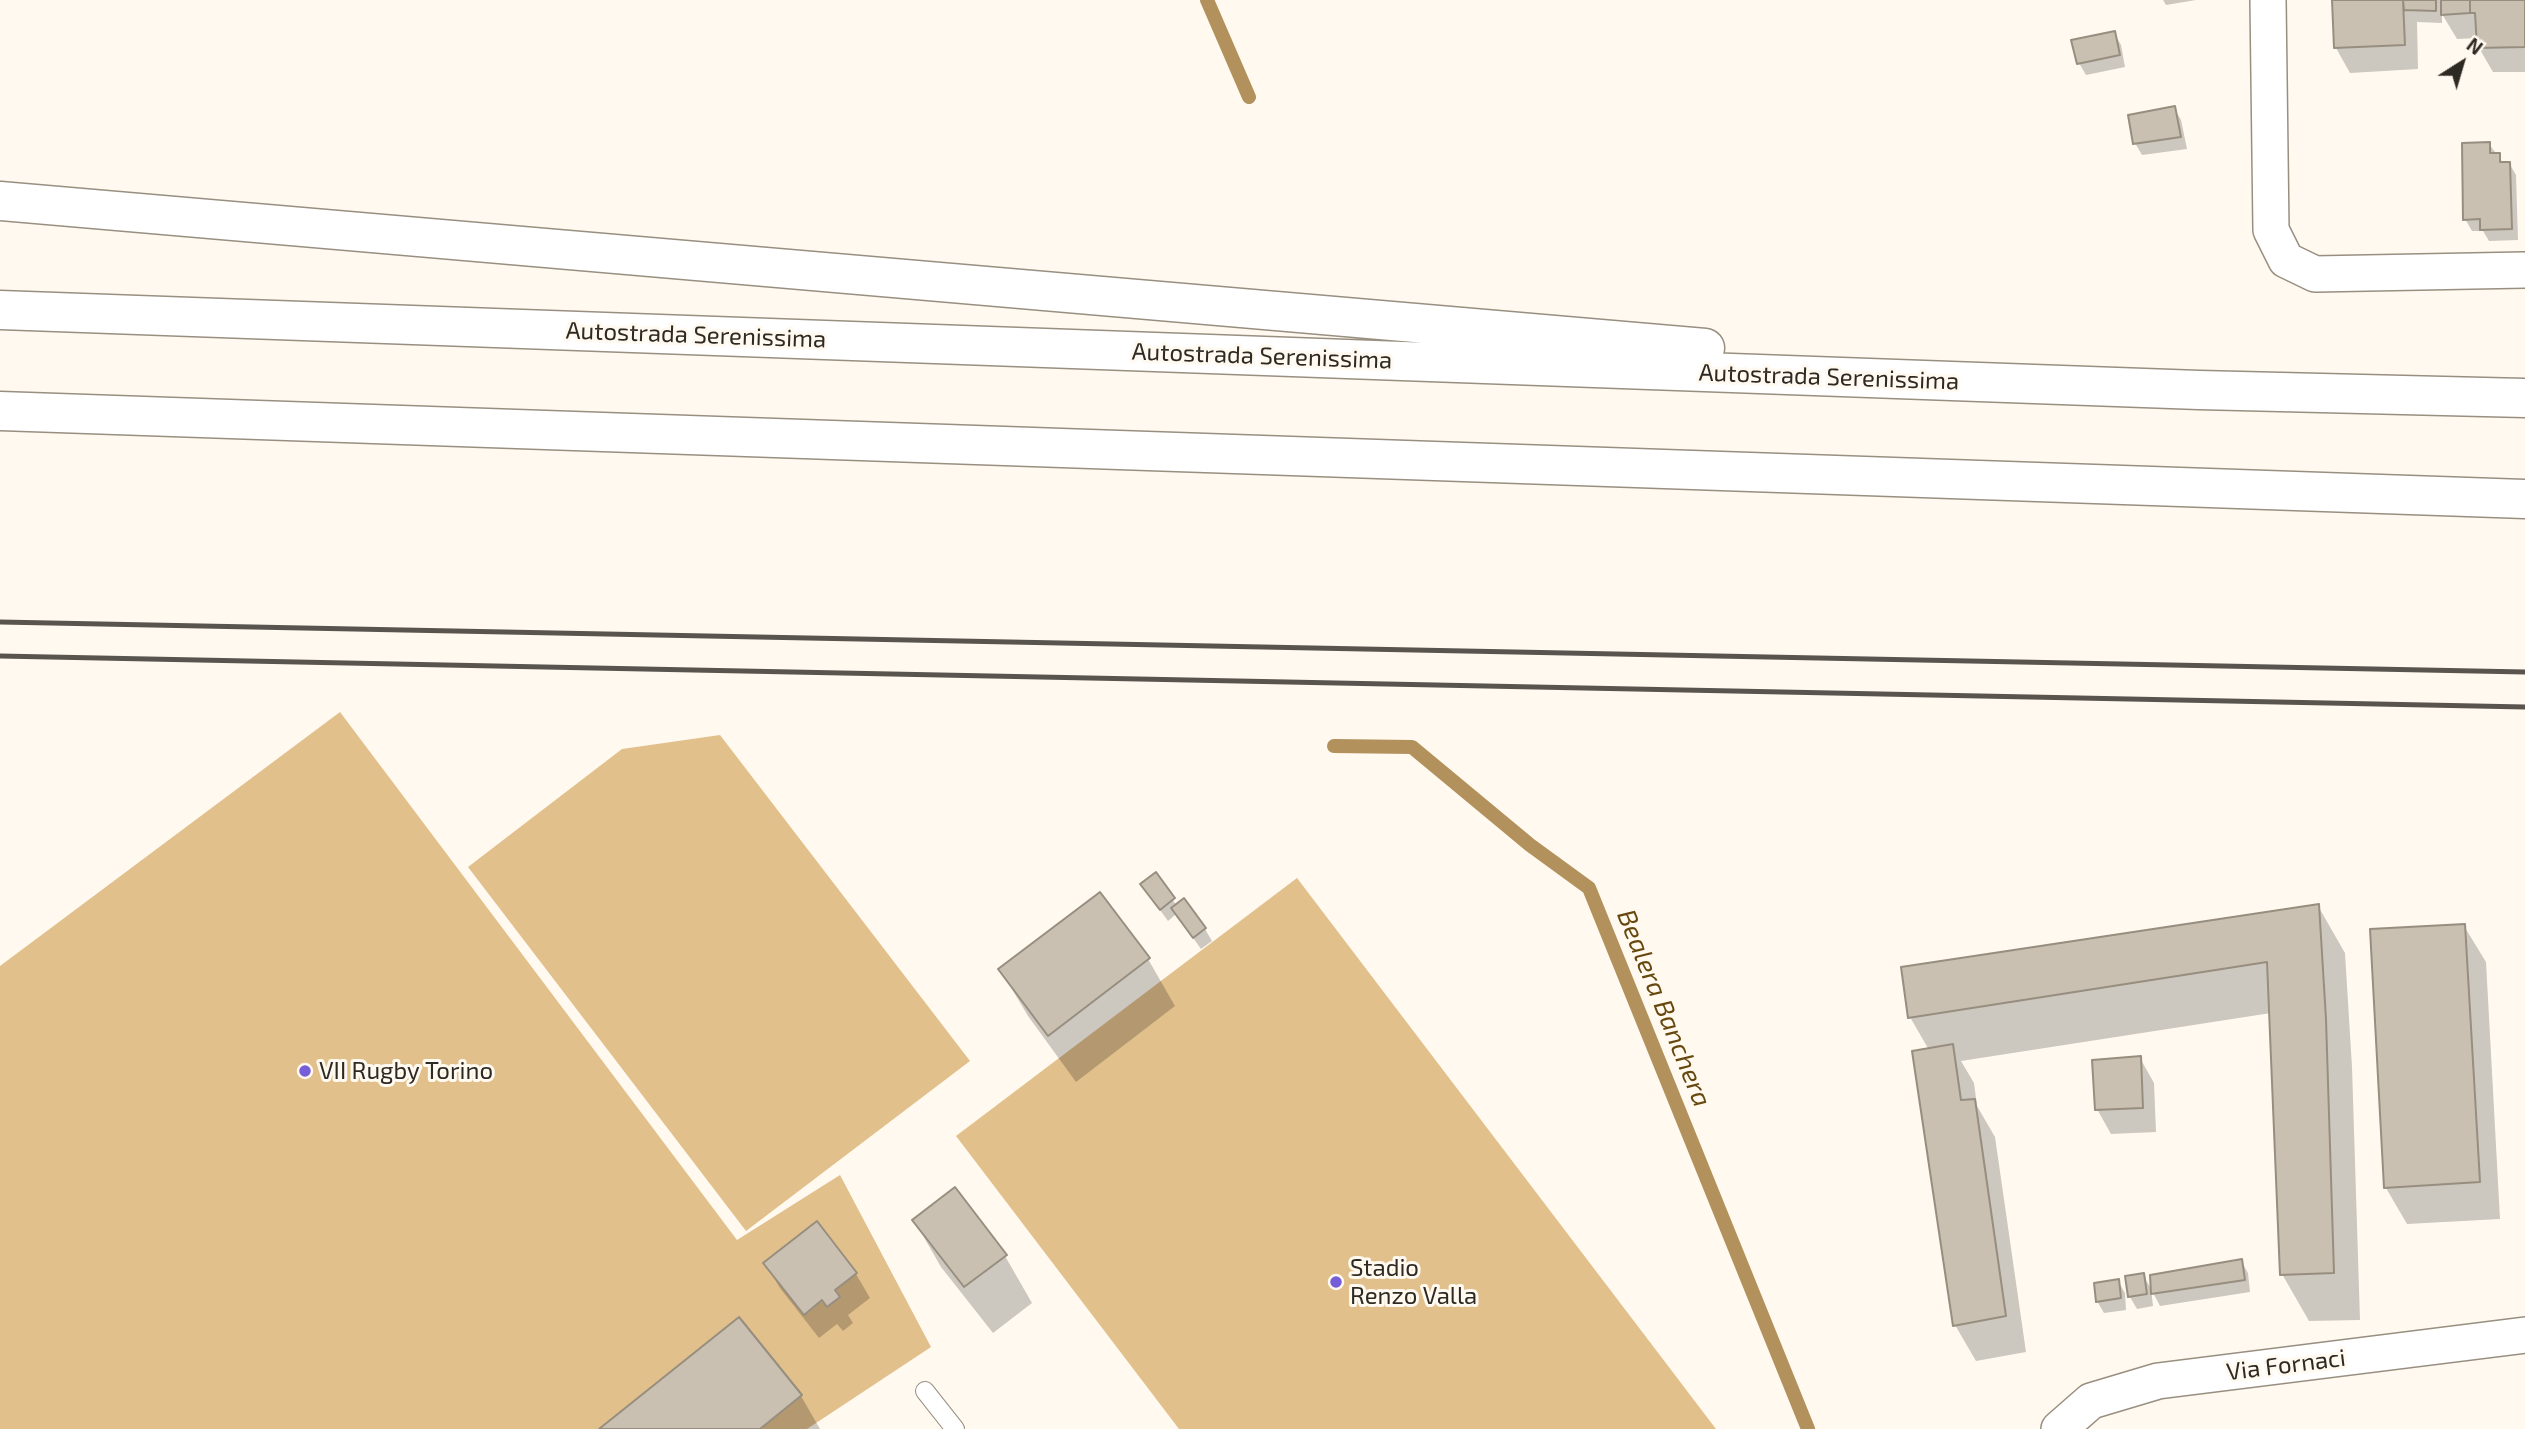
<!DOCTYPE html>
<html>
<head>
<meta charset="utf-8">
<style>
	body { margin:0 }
	#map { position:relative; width:2525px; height:1429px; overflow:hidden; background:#fff9ef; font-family:"Exo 2",sans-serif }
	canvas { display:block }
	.north { position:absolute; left:2427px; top:28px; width:70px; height:70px; -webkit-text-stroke:5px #fff9ef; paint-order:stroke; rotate:37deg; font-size:19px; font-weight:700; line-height:28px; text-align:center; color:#2d2923 }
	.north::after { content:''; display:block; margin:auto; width:24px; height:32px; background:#2d2923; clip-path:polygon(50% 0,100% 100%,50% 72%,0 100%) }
</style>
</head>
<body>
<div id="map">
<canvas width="2525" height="1429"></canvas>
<div class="north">N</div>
</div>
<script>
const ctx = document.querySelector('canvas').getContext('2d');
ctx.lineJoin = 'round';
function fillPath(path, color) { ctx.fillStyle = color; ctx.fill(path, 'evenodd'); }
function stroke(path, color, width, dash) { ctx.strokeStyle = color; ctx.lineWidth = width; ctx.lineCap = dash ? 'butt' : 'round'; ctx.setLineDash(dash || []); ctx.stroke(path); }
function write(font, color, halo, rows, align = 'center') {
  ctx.font = font + ' "Exo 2",sans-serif'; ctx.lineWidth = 6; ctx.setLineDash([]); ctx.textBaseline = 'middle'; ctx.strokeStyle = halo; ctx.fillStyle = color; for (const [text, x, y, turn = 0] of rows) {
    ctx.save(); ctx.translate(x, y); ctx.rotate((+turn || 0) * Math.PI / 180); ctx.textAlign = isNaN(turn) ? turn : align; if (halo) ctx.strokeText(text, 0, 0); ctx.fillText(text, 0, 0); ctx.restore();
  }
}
fillPath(new Path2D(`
	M340,712l397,528 103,-65 91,172 -124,82h-807v-463z
	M720,735l250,326 -224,170 -278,-364 154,-118z
	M1297,878l419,551h-537l-223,-293z`), '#e1c08c');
fillPath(new Path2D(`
	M2163,0h33l-30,5z
	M2334,0h191v72h-32l-14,-24 -1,-10 -21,1 -15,-25v9l-25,-1 1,47 -68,4 -14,-25z
	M2114,33l7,12 4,22 -39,8 -7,-12z
	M2174,108l7,12 6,29 -45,6 -7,-12z
	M2489,144l15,20 5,-1 7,12 2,65 -29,1 -6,-10h-11l-7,-12z
	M1155,875l22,31 28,23 7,12 -11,8 -25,-35 -8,7 -18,-25z
	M2318,906l27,47 7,114 8,253 -51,1 -27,-47 -11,-261 -310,48 13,22 3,23 18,31 31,215 -50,9 -21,-36 -26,-275 -19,-33z
	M2464,926l22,36 14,257 -93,5 -21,-36z
	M1148,959l27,47 -99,76 -48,-66 -28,-47z
	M2140,1058l14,25 2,49 -45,2 -14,-25z
	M914,1220l91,36 27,47 -39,30 -52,-66z
	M2241,1261l7,12 2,19 -90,14 -9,-17 2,17 -16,3 -7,-12 13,-22 10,17z
	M765,1263l91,11 14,24 -22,17 5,8 -10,8 -6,-7 -18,14 -39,-50z
	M2118,1281l7,12 1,17 -22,3 -7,-12z
	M801,1396l19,33h-218z`), '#0003');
stroke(new Path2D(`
	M1207,0l42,97
	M1334,746l78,1 118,98 59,43 219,541`), '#b2915c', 14);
const building = new Path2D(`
	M2332,0h71l2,45 -71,3z
	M2403,0h33v11l-32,-1z
	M2441,0h29v13l-29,2z
	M2470,0h55v47l-48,1 -2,-35h-5z
	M2115,31l5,24 -43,9 -6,-24z
	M2175,106l6,31 -48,7 -5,-29z
	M2490,142v11h10v9h10l2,67 -32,1v-11l-17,1 -1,-77z
	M1156,872l19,26 -15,12 -20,-26z
	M1100,892l50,66 -102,78 -50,-67z
	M1184,898l22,30 -13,10 -22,-30z
	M2319,904l7,115 8,254 -54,2 -13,-313 -359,56 -7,-51z
	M2465,924l15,258 -96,6 -14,-259z
	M1953,1044l8,56 14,-1 31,217 -53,10 -41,-275z
	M2141,1056l2,52 -48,2 -3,-50z
	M955,1187l52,68 -43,32 -52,-67z
	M817,1221l40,52 -22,17 5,7 -13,10 -5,-7 -18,15 -41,-52z
	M2242,1259l3,21 -94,14 -1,-19z
	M2144,1273l3,21 -19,3 -3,-21z
	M2119,1279l2,19 -25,4 -2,-19z
	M739,1317l63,78 -42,34h-161z`);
fillPath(building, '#cac0b1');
stroke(building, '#978e7f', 2);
const lane = new Path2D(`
	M925,1391l30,38`);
const street = new Path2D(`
	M2268,0l3,230 15,30 29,14 210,-4
	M2059,1429l32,-28 67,-20 367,-46`);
const highway = new Path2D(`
	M0,201l1705,147
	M0,310l2199,80 326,8
	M0,411l2525,88`);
stroke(lane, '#988f81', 20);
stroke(street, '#988f81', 38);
stroke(highway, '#988f81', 41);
stroke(lane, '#fff', 18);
stroke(street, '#fff', 35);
stroke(highway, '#fff', 38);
stroke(new Path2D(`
	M0,622l2525,50
	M0,656l2525,51`), '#59554e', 5);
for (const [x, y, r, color] of [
	[305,1071,7,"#755ed8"],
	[1336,1282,7,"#755ed8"]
]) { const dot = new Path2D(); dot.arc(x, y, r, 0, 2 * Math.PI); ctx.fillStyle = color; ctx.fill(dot); stroke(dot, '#fff9ef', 2.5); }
write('24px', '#2d2923', '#fff9ef', [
	["Autostrada Serenissima",696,335,2],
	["Autostrada Serenissima",1262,356,2],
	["Autostrada Serenissima",1829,377,2],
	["Via Fornaci",2286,1365,-7]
]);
write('24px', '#2d2923', '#fff9ef', [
	["VII Rugby Torino",319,1071],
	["Stadio",1350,1268],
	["Renzo Valla",1350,1296]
], 'left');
write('italic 26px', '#66480e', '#fff9ef', [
	["Bealera Banchera",1664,1008,68]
]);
</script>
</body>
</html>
